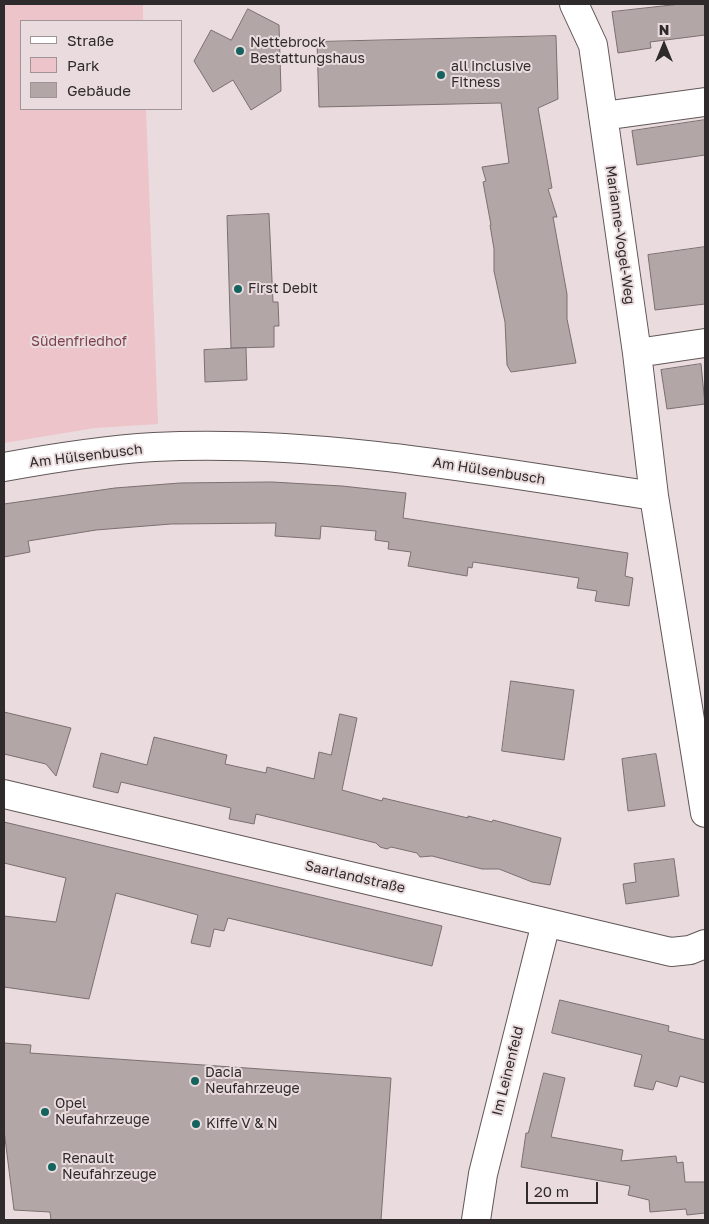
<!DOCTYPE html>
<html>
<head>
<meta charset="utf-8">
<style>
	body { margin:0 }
	#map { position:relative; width:709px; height:1224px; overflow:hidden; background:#eadcde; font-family:"Golos Text",sans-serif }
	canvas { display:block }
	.frame { position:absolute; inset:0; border:5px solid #2f2a2b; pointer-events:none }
	.legend { position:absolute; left:20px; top:20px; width:162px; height:90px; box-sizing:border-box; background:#eadcde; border:1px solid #9f9596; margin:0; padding:6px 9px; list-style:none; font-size:15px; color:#2f2a2b }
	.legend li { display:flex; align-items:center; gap:10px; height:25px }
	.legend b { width:25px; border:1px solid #9f9596 }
	.north { position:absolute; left:639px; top:20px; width:50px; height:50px; -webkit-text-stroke:4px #eadcde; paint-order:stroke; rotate:0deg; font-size:14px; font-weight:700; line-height:20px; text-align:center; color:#2f2a2b }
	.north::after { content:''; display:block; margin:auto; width:18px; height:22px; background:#2f2a2b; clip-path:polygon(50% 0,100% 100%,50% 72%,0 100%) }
	.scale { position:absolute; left:526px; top:1182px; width:72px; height:22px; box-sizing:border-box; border:2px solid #2f2a2b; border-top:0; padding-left:6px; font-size:15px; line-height:18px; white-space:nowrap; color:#2f2a2b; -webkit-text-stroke:4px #eadcde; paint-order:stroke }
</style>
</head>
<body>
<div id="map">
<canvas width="709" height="1224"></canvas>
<div class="frame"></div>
<ul class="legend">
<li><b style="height:6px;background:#fff"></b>Straße</li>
<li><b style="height:14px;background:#ecc4c9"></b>Park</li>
<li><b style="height:14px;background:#b3a6a7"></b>Gebäude</li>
</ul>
<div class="north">N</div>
<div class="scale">20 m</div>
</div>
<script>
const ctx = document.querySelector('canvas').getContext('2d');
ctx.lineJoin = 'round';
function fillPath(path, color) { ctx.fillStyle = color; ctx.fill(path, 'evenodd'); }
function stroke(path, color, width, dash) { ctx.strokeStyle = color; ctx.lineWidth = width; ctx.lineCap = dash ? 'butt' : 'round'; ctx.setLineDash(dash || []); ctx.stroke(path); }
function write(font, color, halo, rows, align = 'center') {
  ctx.font = font + ' "Golos Text",sans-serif'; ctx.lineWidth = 4; ctx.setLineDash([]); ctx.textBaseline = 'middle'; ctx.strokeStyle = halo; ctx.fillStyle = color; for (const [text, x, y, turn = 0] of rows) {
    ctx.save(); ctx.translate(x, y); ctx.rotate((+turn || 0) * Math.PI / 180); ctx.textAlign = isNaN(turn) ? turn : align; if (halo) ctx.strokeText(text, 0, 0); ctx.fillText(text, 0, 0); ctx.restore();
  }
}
fillPath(new Path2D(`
	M4,4h139v17h-122v88h125l12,315 -63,4 -91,15z`), '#ecc4c9');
const building = new Path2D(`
	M681,4h24v31l-55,7 1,6 -33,5 -6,-41z
	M248,9l31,16 2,66 -30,19 -18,-30 -20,12 -19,-31 17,-31 20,10z
	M556,36l2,63 -20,9 14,80 -4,1 9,28h-4l14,77v25l9,44 -65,9 -4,-7 -2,-43 -11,-51v-22l-4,-24h1l-8,-43 3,-1 -4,-14 27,-4 -8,-60 -182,4 -2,-65z
	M705,120v35l-68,10 -5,-34z
	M269,214l4,88h5l1,24h-5v21l-43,1 -4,-132z
	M705,247v57l-50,6 -7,-55z
	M246,348l1,32 -42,2 -1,-32z
	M701,364l4,40 -38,5 -6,-39z
	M272,482l70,4 64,7 -3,25 225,35 -3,23 8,2 -4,28 -34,-5 2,-10 -20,-3 2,-10 -106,-16 -1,6 -4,-1 -1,9 -59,-10 3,-14 -23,-3 1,-7 -14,-2 1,-9 -55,-5 -1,13 -45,-3 1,-13 -105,1 -75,6 -68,11 2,11 -26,5v-53l111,-16 65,-5z
	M511,681l63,9 -10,70 -62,-9z
	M4,712l67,16 -15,48 -10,-12 -42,-10z
	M340,714l17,4 -15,72 40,11 1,-3 85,20v-2l24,6 1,-2 68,18 -11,47 -18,-3 -33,-13h-17l-50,-13 -12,1 -3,-4 -26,-6 -4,2 -7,-2 -4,-4 -120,-29 -2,10 -25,-5 2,-11 -110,-26 -3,11 -25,-6 8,-34 46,12 7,-28 73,18 -2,9 41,9 1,-6 47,12 5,-27 12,3z
	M656,754l9,52 -37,5 -6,-52z
	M4,822l438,104 -10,40 -204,-48 -4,13 -10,-2 -4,18 -19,-4 7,-28 -82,-22 -27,106 -85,-12v-71l52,6 10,-44 -62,-15z
	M674,859l5,37 -53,8 -3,-20 13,-2 -2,-18z
	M560,1000l109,26 -1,5 37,9v43l-25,-7 -3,11 -21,-6 -3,9 -19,-4 8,-31 -90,-22z
	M4,1043l27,2 -1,8 361,25 -10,142h-330l-1,-8 -36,-2 -10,-80z
	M544,1073l21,5 -14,59 72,13 -2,11 55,-5 1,7 6,-1 2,20h20v31l-18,2 -1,-6 -36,3 -1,-12 -21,-5 2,-9 -109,-19 5,-34h2z`);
fillPath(building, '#b3a6a7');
stroke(building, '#7b6f70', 1);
const minor = new Path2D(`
	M574,4l19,41 44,308 17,143
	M603,116l102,-14
	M637,353l68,-10
	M4,467c49,-9 99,-17 150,-20 168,-8 335,24 500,49l51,317
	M4,794l667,158 19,-2 15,-6
	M476,1220l7,-46 63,-251`);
stroke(minor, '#625758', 30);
stroke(minor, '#fff', 28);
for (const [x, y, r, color] of [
	[240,51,5,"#15635e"],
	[441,75,5,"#15635e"],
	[238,289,5,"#15635e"],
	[195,1081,5,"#15635e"],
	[45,1112,5,"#15635e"],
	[196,1124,5,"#15635e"],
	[52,1167,5,"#15635e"]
]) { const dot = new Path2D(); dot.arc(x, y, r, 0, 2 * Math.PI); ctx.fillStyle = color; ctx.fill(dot); stroke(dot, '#eadcde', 2); }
write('14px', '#2f2a2b', '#eadcde', [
	["Nettebrock",250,43],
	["Bestattungshaus",250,59],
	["all inclusive",451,67],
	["Fitness",451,83],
	["First Debit",248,289],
	["Dacia",205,1073],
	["Neufahrzeuge",205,1089],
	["Opel",55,1104],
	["Neufahrzeuge",55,1120],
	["Kiffe V & N",206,1124],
	["Renault",62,1159],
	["Neufahrzeuge",62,1175]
], 'left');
write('14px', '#2f2a2b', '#eadcde', [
	["Marianne-Vogel-Weg",620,235,82],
	["Am Hülsenbusch",86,456,-7],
	["Am Hülsenbusch",489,471,9],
	["Saarlandstraße",355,877,13],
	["Im Leinenfeld",508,1071,-76]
]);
write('14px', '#7d3f4b', '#eadcde', [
	["Südenfriedhof",79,342]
]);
</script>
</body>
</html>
